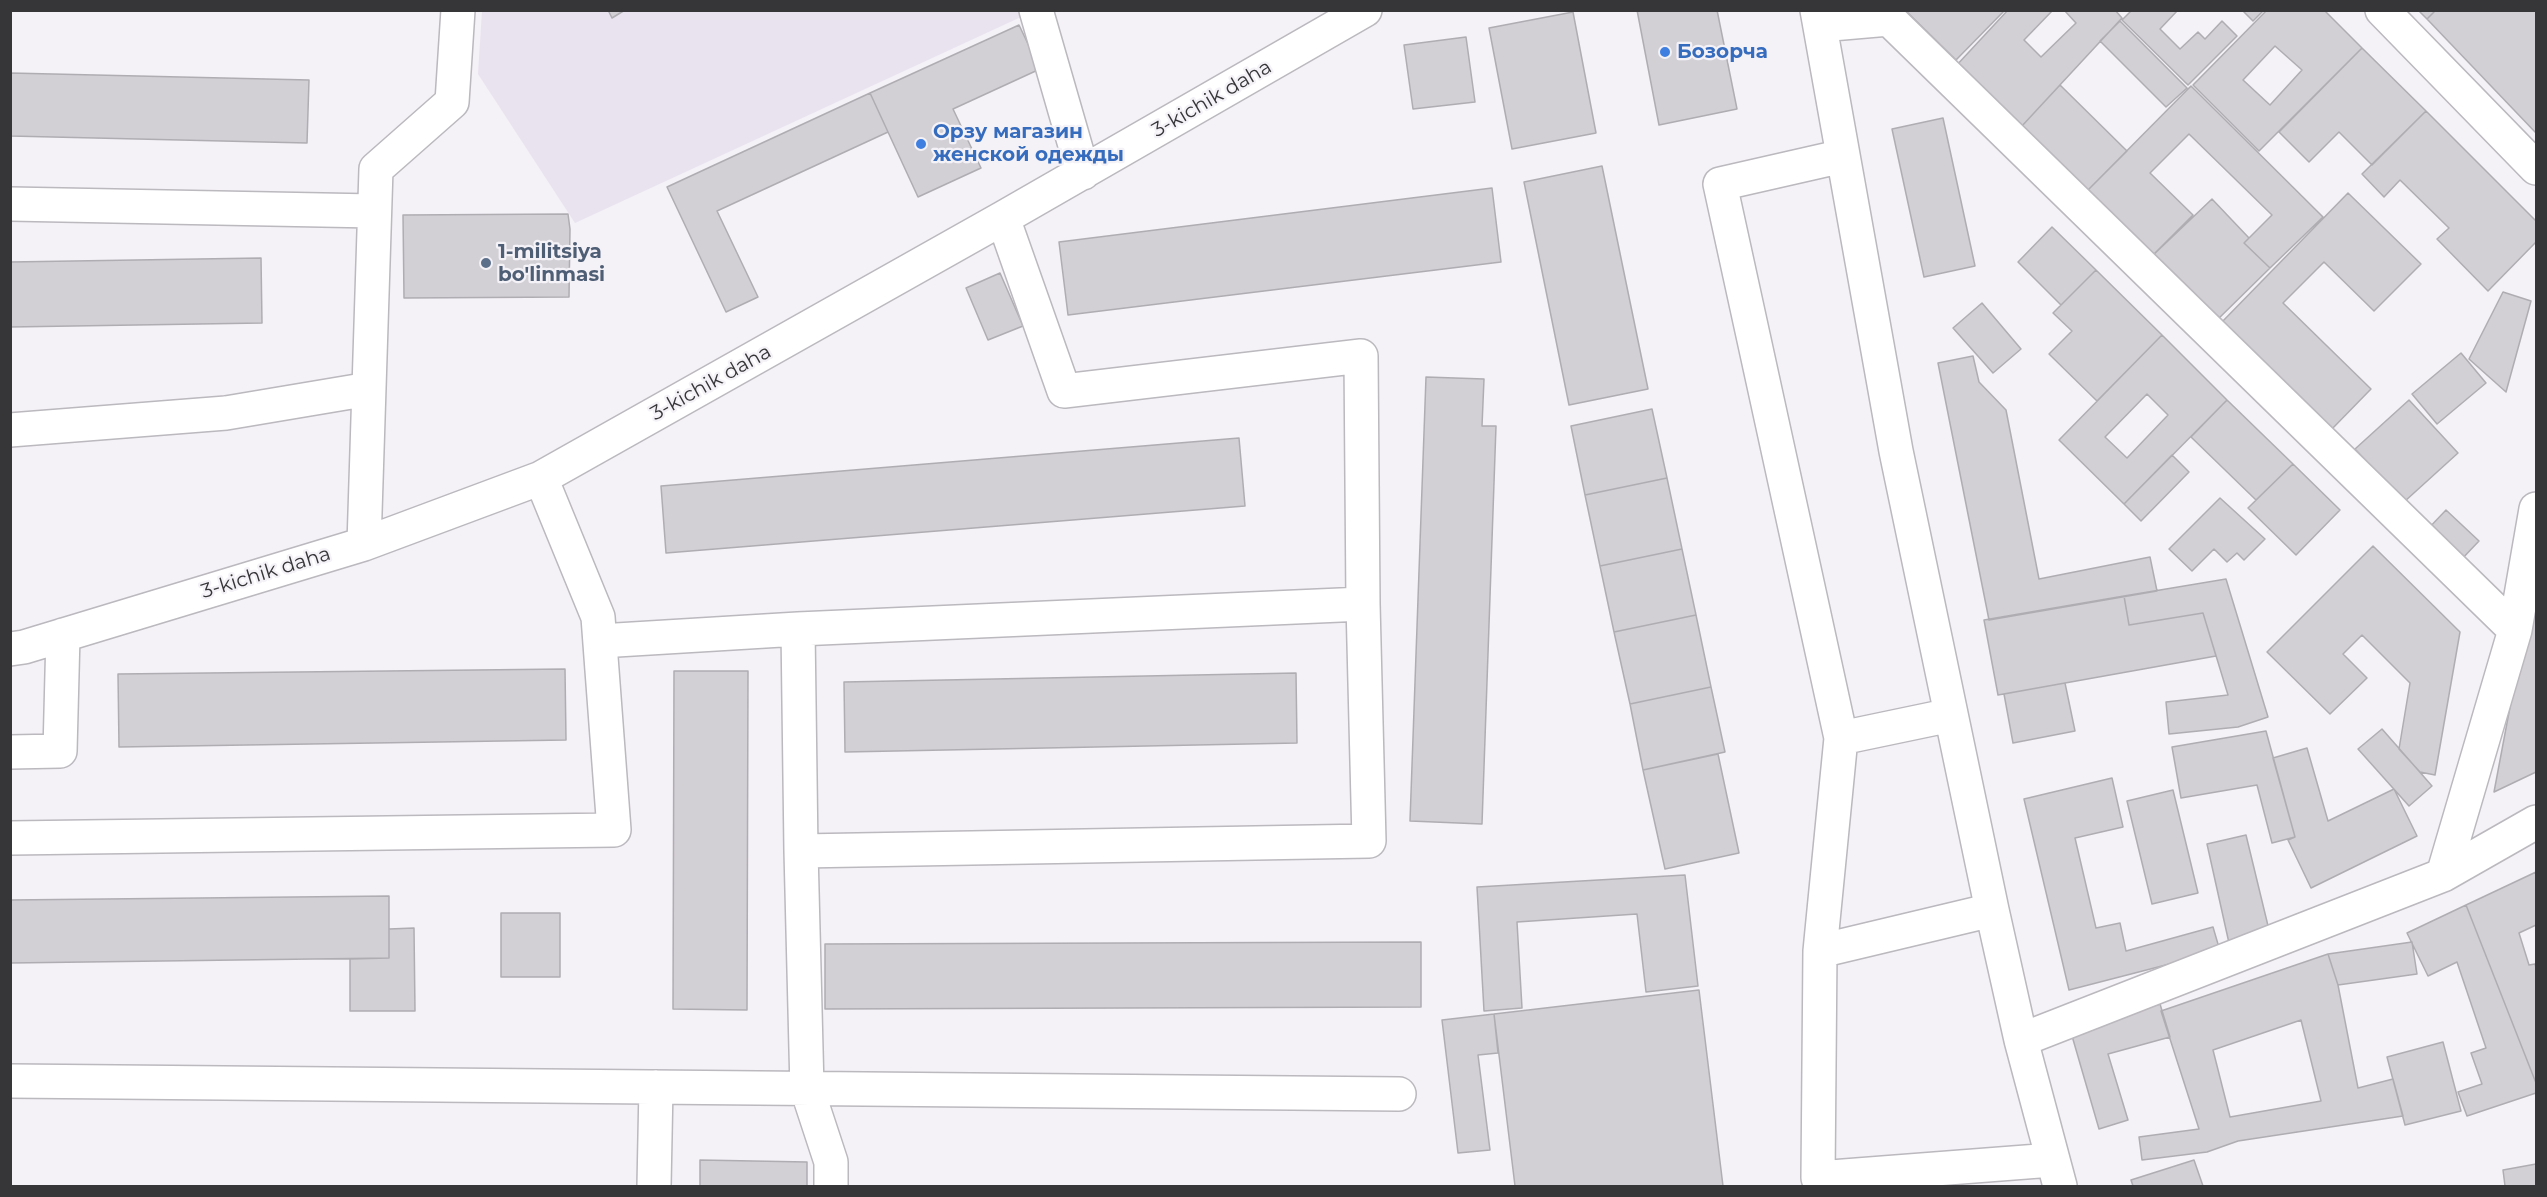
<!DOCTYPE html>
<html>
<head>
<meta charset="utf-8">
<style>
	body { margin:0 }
	#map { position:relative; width:2547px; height:1197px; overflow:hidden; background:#f4f1f7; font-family:Montserrat,sans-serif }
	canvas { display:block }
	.frame { position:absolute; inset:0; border:12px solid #363538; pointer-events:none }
</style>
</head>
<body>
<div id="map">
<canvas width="2547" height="1197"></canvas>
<div class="frame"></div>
</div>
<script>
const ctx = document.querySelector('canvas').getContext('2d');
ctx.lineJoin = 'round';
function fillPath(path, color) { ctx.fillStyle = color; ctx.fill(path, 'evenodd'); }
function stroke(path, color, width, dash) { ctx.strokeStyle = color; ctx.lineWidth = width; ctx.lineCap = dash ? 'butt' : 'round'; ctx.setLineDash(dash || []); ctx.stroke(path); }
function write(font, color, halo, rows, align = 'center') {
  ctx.font = font + ' Montserrat,sans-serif'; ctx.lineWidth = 4.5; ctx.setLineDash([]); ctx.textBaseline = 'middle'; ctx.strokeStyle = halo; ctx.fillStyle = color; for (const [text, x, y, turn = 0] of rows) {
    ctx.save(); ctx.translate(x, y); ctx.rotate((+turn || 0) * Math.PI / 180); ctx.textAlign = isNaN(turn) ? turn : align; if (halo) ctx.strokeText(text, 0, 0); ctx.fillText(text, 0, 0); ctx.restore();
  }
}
fillPath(new Path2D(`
	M482,11h552l-459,212 -97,-149z`), '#e9e3ef');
const building = new Path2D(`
	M608,10h17l-13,8z
	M1637,10h80l20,99 -78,16z
	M1905,10h100l-49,50z
	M2008,10h45l-29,30 17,17 35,-34 -12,-13h51l7,8 -101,109 -66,-60z
	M2132,10h46l-18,19 20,20 18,-17 7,7 17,-18 15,15 -49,49 -66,-65z
	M2242,10h22l-11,11z
	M2267,10h57l38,38 -103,103 -66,-66zM2275,46l27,24 -32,35 -27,-25z
	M2418,10h18l-9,9z
	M2436,10h100v123l-109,-114z
	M1573,12l23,121 -84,16 -23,-121z
	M2120,21l67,67 -21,19 -66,-66z
	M1019,25l21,44 -87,40 28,59 -63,29 -48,-104z
	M1466,37l9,65 -62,7 -9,-64z
	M2362,48l64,63 -54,54 -33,-33 -30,30 -30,-30z
	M10,73l299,7 -2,63 -297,-7z
	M2060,85l67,66 -40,40 -66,-64z
	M2191,86l132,131 -53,51 -26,-25 28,-28 -83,-81 -39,39 43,42 -41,41 -65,-65z
	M870,93l18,39 -171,79 41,86 -32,15 -59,-125z
	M2426,111l110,110v21l-48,49 -51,-52 12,-11 -49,-48 -16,17 -22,-23z
	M1943,118l32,148 -51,11 -32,-148z
	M1602,166l46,223 -79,16 -45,-223z
	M1492,188l9,74 -433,53 -9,-73z
	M2348,193l73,71 -47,47 -50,-49 -41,41 88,86 -41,42 -110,-107z
	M2212,199l37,39 -5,5 26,25 -57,56 -64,-65z
	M568,214l2,15 -1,68 -165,1 -1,-83z
	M2052,227l44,43 -35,35 -43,-43z
	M261,258l1,65 -252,4v-65z
	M2096,270l66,65 -65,66 -48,-47 23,-23 -19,-18z
	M1000,273l23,53 -35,14 -22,-52z
	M2503,292l28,9 -25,91 -37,-33z
	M1982,303l39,46 -28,24 -40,-45z
	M2162,335l65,65 -103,104 -65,-64zM2147,394l21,21 -41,43 -22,-21z
	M2461,353l25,30 -49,41 -25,-30z
	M1973,356l6,26 27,28 33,169 111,-22 7,34 -168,29 -51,-257z
	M1426,377l58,2 -2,47h14l-14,398 -72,-3z
	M2227,400l66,64 -37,36 -65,-63z
	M2409,400l49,53 -54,49 -49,-53z
	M1652,409l15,69 -82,17 -14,-69z
	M1239,438l6,68 -579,47 -5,-67z
	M2172,455l17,17 -48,49 -17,-17z
	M2293,464l47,46 -44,45 -48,-47z
	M1667,478l15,71 -82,17 -15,-71z
	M2220,498l45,41 -21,21 -7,-7 -10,9 -13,-13 -22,22 -23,-22z
	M2446,510l33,31 -20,21 -33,-31z
	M2373,546l87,86 -25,143 -15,-3 -21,-23 11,-66 -48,-48 -19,19 24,24 -37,36 -63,-62z
	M1682,549l14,66 -82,17 -14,-66z
	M2226,579l42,138 -30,10 -69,7 -3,-32 62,-7 -25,-82 -74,12 -5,-29z
	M2124,596l5,29 74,-12 13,43 -218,39 -14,-75z
	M2529,606l7,1v165l-42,20z
	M1696,615l15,72 -81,17 -16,-72z
	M565,669l1,71 -447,7 -1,-73z
	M674,671h74l-1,339 -74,-1z
	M1296,673l1,70 -452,9 -1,-70z
	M2065,683l10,48 -62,12 -9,-49z
	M1711,687l14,65 -82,18 -13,-66z
	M2382,729l50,57 -23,20 -51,-57z
	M2266,731l29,106 -23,6 -15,-58 -76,13 -9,-51z
	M2307,748l21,73 66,-32 23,47 -106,52 -23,-48 7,-3 -22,-79z
	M1718,754l21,99 -74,16 -22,-99z
	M2112,778l11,49 -48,11 21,90 24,-5 6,28 87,-24 7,24 -151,39 -45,-191z
	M2173,790l25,103 -46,11 -25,-103z
	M2246,835l24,99 -41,9 -22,-99z
	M2536,872v53l-17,8 10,32 6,-1 1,4v115l-70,-178z
	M1685,875l13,111 -52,6 -9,-78 -120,8 5,86 -38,3 -7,-124z
	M389,896v62l-379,5v-63z
	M2466,905l70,178v10l-69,23 -9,-24 24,-8 -11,-31 15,-5 -29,-86 -29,14 -21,-43z
	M501,913h59v64h-59z
	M414,928l1,83h-65v-52l39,-1v-29z
	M1421,942v65l-596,2v-65z
	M2412,942l5,32 -79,11 -10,-31z
	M2328,954l10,31 20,103 35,-9 10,37 -165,25 -31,11 -65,8 -3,-23 60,-8 -38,-118zM2301,1020l20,81 -91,16 -17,-67z
	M1699,990l24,196h-208l-21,-172z
	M2160,1004l10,33 -62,17 20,66 -29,9 -29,-100z
	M1494,1014l4,39 -20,2 12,95 -32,3 -16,-133z
	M2443,1042l18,69 -56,14 -18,-68z
	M700,1160l107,2v24h-107z
	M2194,1160l9,26h-70l-2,-6z
	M2536,1164v22h-31l-2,-16z`);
fillPath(building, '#d2cfd5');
stroke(building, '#afadb2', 1.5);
const minor = new Path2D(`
	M1036,10l47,163
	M1817,10l79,441 96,459 29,130 39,146
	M2382,10l154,158
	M1820,25l69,-6 626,611
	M10,204l364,7
	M10,430l216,-17 143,-24
	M364,544l12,-375 76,-67 6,-92
	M798,629l3,222 568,-10 -6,-237
	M600,641l198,-12 565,-25 -2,-248 -297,35 -61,-173
	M10,649l14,-2 340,-103 177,-66 462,-260 362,-208
	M1841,738l110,-23
	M10,752l50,-1 3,-116
	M10,838l604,-8 -16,-213 -57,-139
	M801,851l6,238 24,73v24
	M2443,875l72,-245 21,-121
	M1992,910l-172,41 -2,227 234,-18
	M1820,951l21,-213 -121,-554 123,-28
	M2021,1040l422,-165 93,-53
	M10,1081l1389,13
	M654,1186l2,-99`);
stroke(minor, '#bbb8be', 36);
stroke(minor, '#fff', 33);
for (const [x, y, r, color] of [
	[1665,52,6,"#3f7fe0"],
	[921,144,6,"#3f7fe0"],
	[486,263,6,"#5c6f8a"]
]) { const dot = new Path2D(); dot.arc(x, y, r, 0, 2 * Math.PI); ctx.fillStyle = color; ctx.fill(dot); stroke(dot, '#f4f1f7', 2); }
write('bold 20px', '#366cbe', '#f4f1f7', [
	["Бозорча",1677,52],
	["Орзу магазин",933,132],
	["женской одежды",933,155]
], 'left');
write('20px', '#363538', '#f4f1f7', [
	["3-kichik daha",1212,99,-30],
	["3-kichik daha",711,383,-29],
	["3-kichik daha",266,573,-17]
]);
write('bold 20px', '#4e5e75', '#f4f1f7', [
	["1-militsiya",498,252],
	["bo'linmasi",498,275]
], 'left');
</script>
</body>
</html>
